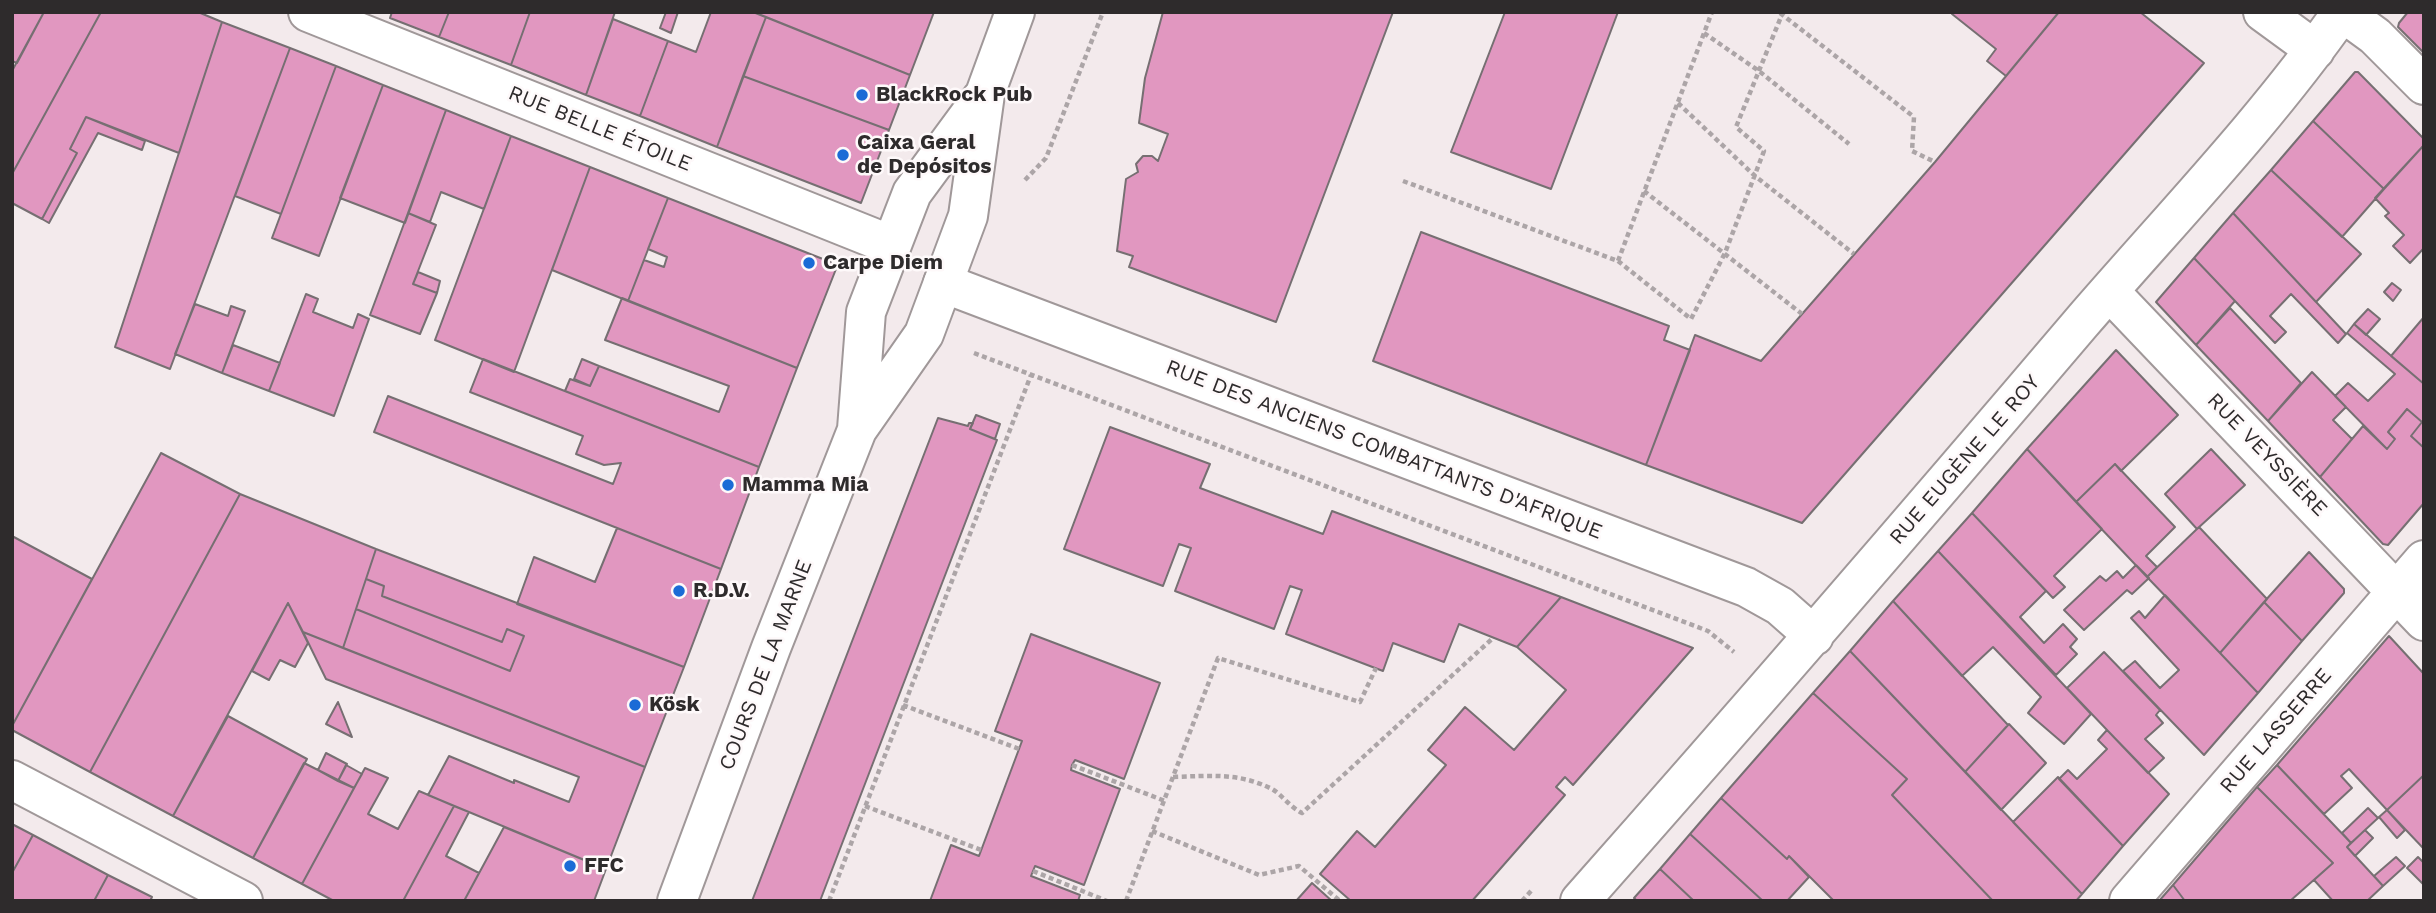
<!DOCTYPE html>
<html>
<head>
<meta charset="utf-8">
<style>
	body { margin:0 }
	#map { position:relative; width:2436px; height:913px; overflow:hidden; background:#f3eaec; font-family:"Work Sans",sans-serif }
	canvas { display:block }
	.frame { position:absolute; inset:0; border:14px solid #2e2b2c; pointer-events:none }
</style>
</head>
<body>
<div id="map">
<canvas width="2436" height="913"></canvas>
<div class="frame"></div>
</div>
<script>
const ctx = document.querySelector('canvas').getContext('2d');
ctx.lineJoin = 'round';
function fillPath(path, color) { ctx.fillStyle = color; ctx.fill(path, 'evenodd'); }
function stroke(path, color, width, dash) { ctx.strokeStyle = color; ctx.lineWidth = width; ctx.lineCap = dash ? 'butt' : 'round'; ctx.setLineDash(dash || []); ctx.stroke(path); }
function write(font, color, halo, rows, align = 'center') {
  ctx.font = font + ' "Work Sans",sans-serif'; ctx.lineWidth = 5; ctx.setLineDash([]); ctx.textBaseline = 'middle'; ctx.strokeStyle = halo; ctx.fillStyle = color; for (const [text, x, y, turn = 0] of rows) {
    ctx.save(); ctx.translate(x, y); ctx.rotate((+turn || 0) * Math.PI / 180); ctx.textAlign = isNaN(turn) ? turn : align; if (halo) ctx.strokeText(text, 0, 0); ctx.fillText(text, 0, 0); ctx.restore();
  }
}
const building = new Path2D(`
	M12,12h32l-27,51 -5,-2z
	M44,12h57l-89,162v-103z
	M101,12h97l24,10 -43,131 -93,-36 -16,32 7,4 -35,66 -30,-16v-29z
	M392,12h57l-10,25 -49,-19z
	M449,12h81l-19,53 -72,-28z
	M530,12h85l-29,83 -75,-30z
	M666,12h12l-7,21 -11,-5z
	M711,12h42l13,5 -49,130 -77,-31 28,-75 28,11z
	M753,12h181l-24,63z
	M1163,12h230l-117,310 -147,-55 4,-11 -16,-5 9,-72 12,-7 -2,-8 7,-8h9l6,5 10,-27 -29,-11 6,-45z
	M1505,12h113l-67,177 -100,-37z
	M1953,12h106l-53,64 -19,-15 9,-12 -44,-35z
	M2059,12h81l64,51 -402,460 -156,-58 49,-130 66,26 174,-199z
	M2408,12h16v41l-26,-26 1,-4z
	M766,17l144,58 -21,55 -146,-54z
	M613,19l55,22 -28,75 -54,-21z
	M222,22l68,26 -120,321 -55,-22z
	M290,48l46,18 -55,148 -46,-18z
	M336,66l47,19 -64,171 -47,-18z
	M2355,72h3l66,67v6l-40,44 -71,-68z
	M743,76l146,54 -28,73 -144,-56z
	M383,85l63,25 -41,113 -65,-25z
	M446,110l65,26 -27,73 -43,-17 -11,30 -22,-9z
	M86,117l59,24 -3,9 -44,-17 -49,90 -7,-4 35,-66 -7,-4z
	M2313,121l71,68 -42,48 -71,-67z
	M511,136l79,31 -76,205 -79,-32z
	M2424,145v103l-14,15 -17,-17 11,-11 -19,-19 4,-3 -14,-15z
	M590,167l78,31 -40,103 -76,-31z
	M2271,170l90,84 -45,48 -83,-89z
	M668,198l165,65 3,6 -39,99 -169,-67 16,-41 20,7 3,-10 -19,-8z
	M408,213l28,12 -23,59 24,9 -17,41 -50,-19z
	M2233,213l113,121 -8,9 -47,-49 -21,22 16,16 -11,11 -81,-85z
	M1421,232l248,94 -5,14 26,10 -44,115 -273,-104z
	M2194,258l41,43 -39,44 -40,-43z
	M418,272l22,9 -3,12 -24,-9z
	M2392,283l9,7 -8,11 -9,-9z
	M306,294l12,5 -5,13 40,16 5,-14 11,5 -35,97 -65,-25z
	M622,298l175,70 -38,99 -194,-76 5,-12 20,7 9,-20 120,46 10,-26 -124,-46z
	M195,304l33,12 3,-10 14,5 -23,62 -47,-19z
	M2230,308l71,75 -33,38 -72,-76z
	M2368,309l12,10 -14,16 -12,-11z
	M2424,317v67l-33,-28z
	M2354,324l70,60v64l-13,-12 11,-14 -15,-13 -19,23 7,7 -8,10 -52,-53 13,-13 20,18 27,-27 -48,-41z
	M233,345l47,18 -11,28 -47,-18z
	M2116,350l62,65 -57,56 -6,-7 -39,38 -49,-53z
	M483,359l276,108 -38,102 -347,-137 14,-36 225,88 8,-21 -17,2 -28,-11 7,-18 -113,-44z
	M582,359l17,7 -9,20 -16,-7z
	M2312,372l34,35 -13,13 19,19 -32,38 -52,-56z
	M2407,409l15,13 -11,14 13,12v55l-36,42 -5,-1 -63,-67 43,-51 24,23 8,-10 -7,-7z
	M976,415l24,9 -5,15 -25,-10z
	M938,418l30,8 1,-3h4l-3,6 27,11 -177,461h-68z
	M1110,427l100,37 -10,24 123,46 9,-23 229,86 -44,50 -58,-23 -15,38 -51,-19 -10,28 -97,-37 16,-44 -12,-4 -16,43 -99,-38 16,-43 -12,-4 -16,42 -99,-37z
	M2027,449l75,80 -48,47 11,11 -12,11 -81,-85z
	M2211,449l34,36 -48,44 -32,-35z
	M161,453l79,41 -150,278 -78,-42v-4z
	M2115,464l60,63 -29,29 11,11 -10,10 -71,-75z
	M240,494l136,55 -33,99 -40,-16 -15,-29 -115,213 -83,-44z
	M1972,513l74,78 -26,26 24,26 19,-19 14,15 -7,8 7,7 -21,21 -118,-124z
	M2199,527l68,72 -47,54 -73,-76z
	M617,528l104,41 -37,98 -167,-63 17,-47 61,25z
	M12,536l80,43 -80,147z
	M376,549l308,118 -39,100 -302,-119 13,-39 154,62 14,-35 -17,-7 -5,13 -120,-46 2,-10 -18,-7z
	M1938,551l153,163 -27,30 -36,-31 13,-16 -48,-50 -31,29 -69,-75z
	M2309,552l35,37v4l-42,48 -38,-39z
	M2136,565l13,13 -17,16 -5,-4 -43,40 -20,-20 36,-34 6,5 11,-10 6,7z
	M366,579l18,7 -2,10 120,46 5,-13 17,7 -14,35 -154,-62z
	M2165,595l93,98 -54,62 -81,-84 12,-10 25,27 19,-18 -48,-52 8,-7 6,7z
	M1561,597l132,51 -120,137 -8,-8 -9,10 9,8 -93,106h-121l-31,-27 37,-43 18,16 71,-82 -18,-15 37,-43 49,43 52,-60 -49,-43z
	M1893,601l115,124 -43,47 -115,-121z
	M2264,602l38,39 -44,52 -38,-40z
	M288,603l20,40 -13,24 -15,-7 -11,20 -17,-9z
	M303,632l342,135 -39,102 -178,-74 21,-39 65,27v-3l55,22 10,-25 -253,-98z
	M1031,634l129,49 -36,96 -49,-19 -3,5 -1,5 49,19 -36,96 -49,-19 -4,10 49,19 -2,6h-148l21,-56 28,11 43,-115 -27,-10z
	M2389,636l35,38v101l-37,35 -38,-41 -8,7 11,12 -28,26 -47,-49z
	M1850,651l232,243 -6,7h-83l-101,-106 15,-16 -94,-86z
	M2104,652l56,58 -4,5 7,8 -18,16 19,19 -16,15 -81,-85z
	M1813,693l94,86 -15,16 101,106h-159l-45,-45 -2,3 -66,-61z
	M338,702l14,35 -26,-13z
	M228,716l79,43 -54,99 -80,-42z
	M2009,724l37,39 -45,47 -36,-38z
	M2107,730l62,64 -46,52 -64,-67 9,-9 9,9 30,-30 -9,-9z
	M326,753l21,11 -9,17 -20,-11z
	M304,763l50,25 -52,96 -49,-26z
	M346,765l16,9 -8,14 -16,-7z
	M2277,765l74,78 -4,4 36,39 -16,15h-34l-19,-21 19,-17 -76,-76z
	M365,768l23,10 -20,36 30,15 21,-38 35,15 -51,95h-69l-32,-17z
	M2424,775v74l-37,-39z
	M2058,777l65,69 -41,48 -69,-72z
	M2257,787l76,76 -43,38h-105l-12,-16z
	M1721,798l66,61 2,-3 20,21 -22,24h-24l-73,-67z
	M454,806l15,6 -23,44 33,17 -15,28h-61z
	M2368,808l10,10 -27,25 -9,-10z
	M2387,810l18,20 -8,8 -18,-21z
	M12,824l21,11 -21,38z
	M504,827l102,42 -12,32h-130z
	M2365,830l8,8 -18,18 -8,-9z
	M1690,834l73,67h-69l-34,-32z
	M33,835l75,40 -14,26h-82v-28z
	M2396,857l9,9 -22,20 -9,-10z
	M2418,857l6,6v22l-17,-17z
	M1660,869l34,32h-57l-3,-3z
	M108,875l44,22 -2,4h-56z
	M1312,883l20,18h-36z
	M2173,885l12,16h-26z`);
fillPath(building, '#e197c0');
stroke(building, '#766f72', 2);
const minor = new Path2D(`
	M308,12l583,233
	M2263,12l52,38
	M943,283l803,304 34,19 34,30
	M2109,291l315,330
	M1580,901c169,-191 336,-384 501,-578 88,-102 183,-200 261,-311l33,24 49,49
	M2129,901l295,-341`);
const tertiary = new Path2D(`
	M12,780l231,121`);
const secondary = new Path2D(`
	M857,429l9,-117 46,-119 70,-95
	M677,901l94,-253 86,-218 67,-96 44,-118 17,-122 30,-82`);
stroke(minor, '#a09899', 42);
stroke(tertiary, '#a09899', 42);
stroke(secondary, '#a09899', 42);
stroke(new Path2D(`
	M1780,13l134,104 -2,34 23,11
	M1704,33l55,38 90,73
	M1678,103l77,73 99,78
	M1025,180l21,-22 57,-146
	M1403,181l215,80 94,-249
	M1644,191l158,123
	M1618,261l73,58 34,-66 39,-102 -28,-24 47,-115
	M974,353l734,278 26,21
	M903,705l116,44
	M1072,765l93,36
	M1173,777c36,-1 65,-5 99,12 9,5 18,18 30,24l191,-175
	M865,806l116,44
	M1152,831l107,44 40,-9 41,35
	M1033,871l74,30
	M829,901l202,-526
	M1126,901l92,-243 142,44 16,-34
	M1522,901l9,-10`), '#aca5a7', 4.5, [5, 3.5]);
stroke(minor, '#fff', 38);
stroke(tertiary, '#fff', 38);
stroke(secondary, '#fff', 38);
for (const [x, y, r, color] of [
	[862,95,7,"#1b6bd6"],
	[843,155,7,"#1b6bd6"],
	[809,263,7,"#1b6bd6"],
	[728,485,7,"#1b6bd6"],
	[679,591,7,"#1b6bd6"],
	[635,705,7,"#1b6bd6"],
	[570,866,7,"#1b6bd6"]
]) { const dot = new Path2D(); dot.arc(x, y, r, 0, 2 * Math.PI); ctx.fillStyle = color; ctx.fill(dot); stroke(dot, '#fef9fa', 2.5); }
write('bold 21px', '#2e2b2c', '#fef9fa', [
	["BlackRock Pub",876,95],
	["Caixa Geral",857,143],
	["de Depósitos",857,167],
	["Carpe Diem",823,263],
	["Mamma Mia",742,485],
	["R.D.V.",693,591],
	["Kösk",649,705],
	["FFC",584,866]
], 'left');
write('21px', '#2e2b2c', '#fef9fa', [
	["RUE BELLE ÉTOILE",600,129,22],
	["RUE DES ANCIENS COMBATTANTS D'AFRIQUE",1384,450,21],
	["RUE VEYSSIÈRE",2267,455,46],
	["RUE EUGÈNE LE ROY",1965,460,-49],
	["COURS DE LA MARNE",766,665,-69],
	["RUE LASSERRE",2276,731,-49]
]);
</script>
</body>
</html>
